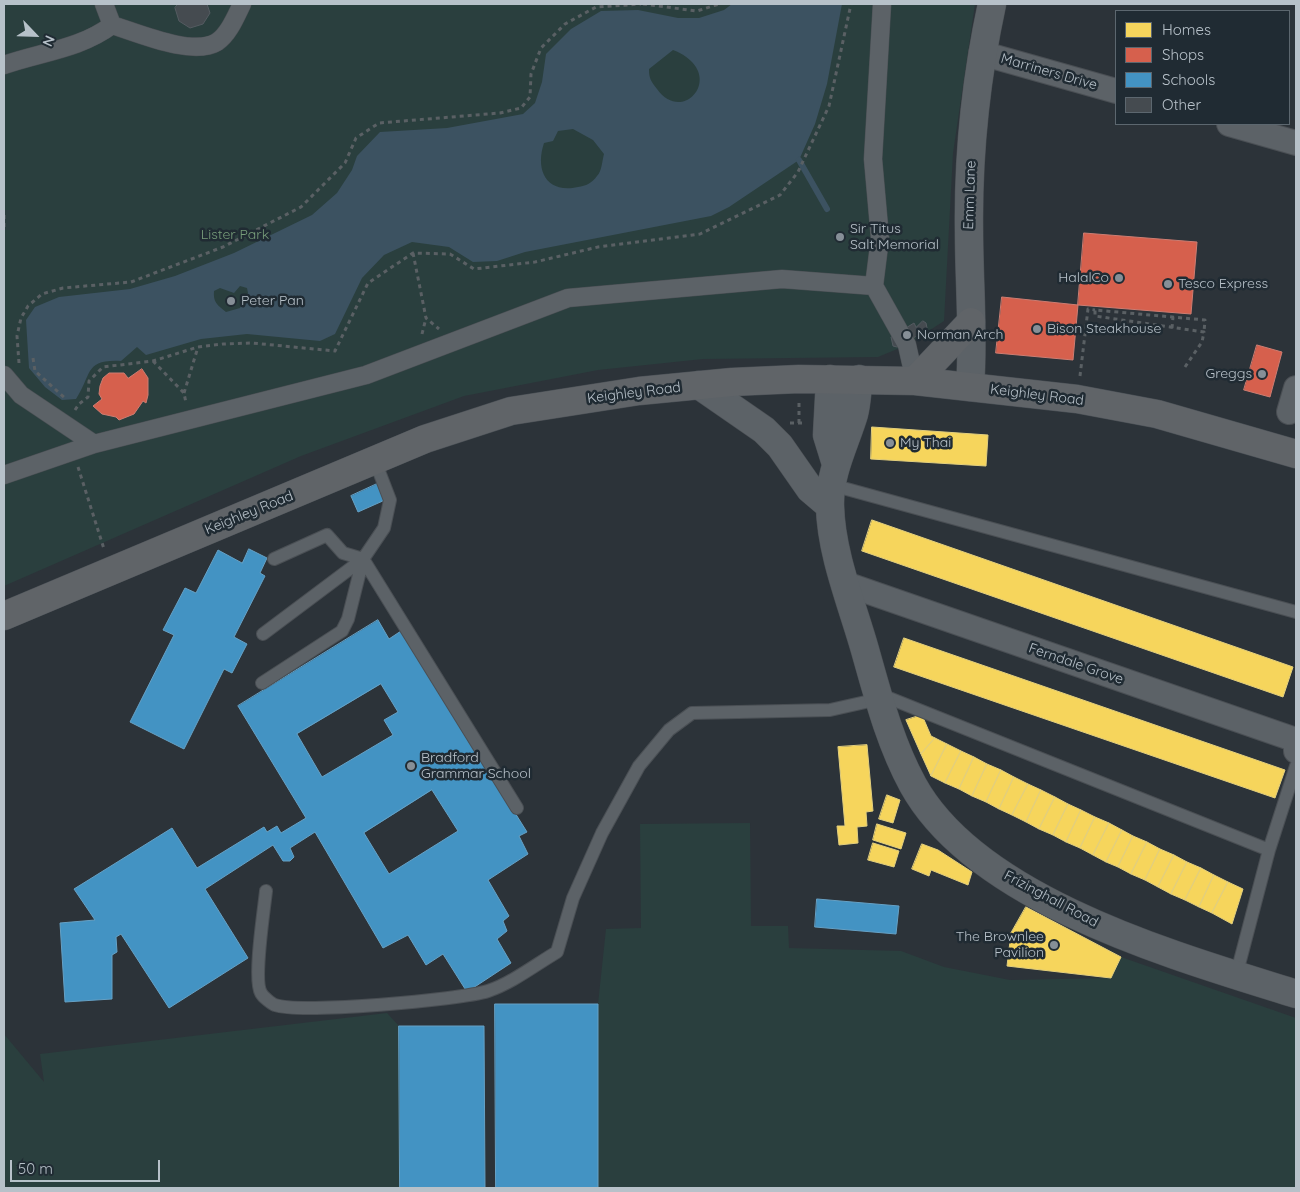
<!DOCTYPE html>
<html>
<head>
<meta charset="utf-8">
<style>
	body { margin:0 }
	#map { position:relative; width:1300px; height:1192px; overflow:hidden; background:#2c3339; font-family:Quicksand,sans-serif }
	canvas { display:block }
	.frame { position:absolute; inset:0; border:5px solid #b7c1c9; pointer-events:none }
	.legend { position:absolute; left:1115px; top:10px; width:175px; height:115px; box-sizing:border-box; background:#202b33; border:1px solid #5c676f; margin:0; padding:6px 9px; list-style:none; font-size:15px; color:#b7c1c9 }
	.legend li { display:flex; align-items:center; gap:10px; height:25px }
	.legend b { width:25px; border:1px solid #5c676f }
	.north { position:absolute; left:10px; top:10px; width:50px; height:50px; -webkit-text-stroke:4px #202b33; paint-order:stroke; rotate:114deg; font-size:14px; font-weight:700; line-height:20px; text-align:center; color:#b7c1c9 }
	.north::after { content:''; display:block; margin:auto; width:18px; height:22px; background:#b7c1c9; clip-path:polygon(50% 0,100% 100%,50% 72%,0 100%) }
	.scale { position:absolute; left:10px; top:1160px; width:150px; height:22px; box-sizing:border-box; border:2px solid #b7c1c9; border-top:0; padding-left:6px; font-size:15px; line-height:18px; white-space:nowrap; color:#b7c1c9; -webkit-text-stroke:4px #202b33; paint-order:stroke }
</style>
</head>
<body>
<div id="map">
<canvas width="1300" height="1192"></canvas>
<div class="frame"></div>
<ul class="legend">
<li><b style="height:14px;background:#f6d55c"></b>Homes</li>
<li><b style="height:14px;background:#d6604d"></b>Shops</li>
<li><b style="height:14px;background:#4393c3"></b>Schools</li>
<li><b style="height:14px;background:#454b50"></b>Other</li>
</ul>
<div class="north">N</div>
<div class="scale">50 m</div>
</div>
<script>
const ctx = document.querySelector('canvas').getContext('2d');
ctx.lineJoin = 'round';
function fillPath(path, color) { ctx.fillStyle = color; ctx.fill(path, 'evenodd'); }
function stroke(path, color, width, dash) { ctx.strokeStyle = color; ctx.lineWidth = width; ctx.lineCap = dash ? 'butt' : 'round'; ctx.setLineDash(dash || []); ctx.stroke(path); }
function write(font, color, halo, rows, align = 'center') {
  ctx.font = font + ' Quicksand,sans-serif'; ctx.lineWidth = 5; ctx.setLineDash([]); ctx.textBaseline = 'middle'; ctx.strokeStyle = halo; ctx.fillStyle = color; for (const [text, x, y, turn = 0] of rows) {
    ctx.save(); ctx.translate(x, y); ctx.rotate((+turn || 0) * Math.PI / 180); ctx.textAlign = isNaN(turn) ? turn : align; if (halo) ctx.strokeText(text, 0, 0); ctx.fillText(text, 0, 0); ctx.restore();
  }
}
fillPath(new Path2D(`
	M4,4h971l-22,149 -9,168 -37,24 -29,12 -175,2 -105,11 -134,26 -163,60 -297,130z
	M750,823l1,103h37l1,22 112,3 43,16 66,13 101,-2 10,-21 175,61v170h-698v-184l8,-75 35,-1 -1,-104z
	M387,1013l12,13 1,162h-396v-154l40,48 -4,-28z`), '#2a3f3e');
fillPath(new Path2D(`
	M732,4h110l-15,80 -12,40 -16,36 -70,47 -18,9 -186,36 -28,9 -24,1 -24,-15 -37,-5 -28,13 -22,23 -27,56 -15,7 -73,-7 -46,5 -55,16 -9,-8 -16,14c-37,-2 -29,14 -45,38l-14,1 -17,-13 -16,-19 -3,-48 9,-13 24,-10 71,-8 45,-13 59,-23 78,-38 25,-22 15,-23 5,-14 23,-24 67,-4 76,-14 12,-11 7,-21 4,-28 25,-25 30,-18 37,-1 40,8h21l25,-8zM673,50c56,22 11,77 -16,39 -6,-8 -8,-10 -8,-20zM573,129l20,11 11,14c-2,7 -2,17 -7,22 -5,7 -11,10 -19,11 -32,7 -43,-17 -34,-44l9,-2 5,-10zM240,286l7,2 1,5 -8,15 -14,4c-9,-7 -13,-10 -12,-21l6,-3 14,5z`), '#3c5261');
const homes = new Path2D(`
	M872,427l116,8 -2,31 -115,-7z
	M872,520l421,147 -10,30 -421,-146z
	M904,638l381,132 -10,28 -381,-131z
	M922,715l9,21 4,2 -14,16 -15,-34z
	M935,738l12,6 -16,32 -10,-22z
	M947,744l14,7 -16,32 -14,-7z
	M867,745l6,66 -7,1 1,14 -10,1 1,16 -19,2 -2,-19h8l-7,-79z
	M961,751l13,6 -15,32 -14,-6z
	M974,757l13,7 -15,32 -13,-7z
	M987,764l14,6 -15,32 -14,-6z
	M1001,770l13,7 -15,32 -13,-7z
	M1014,777l14,7 -16,31 -13,-6z
	M1028,784l13,6 -15,32 -14,-7z
	M1041,790l14,7 -16,32 -13,-7z
	M887,795l13,5 -7,23 -14,-4z
	M1055,797l13,7 -15,31 -14,-6z
	M1068,804l13,6 -15,32 -13,-7z
	M1081,810l14,7 -15,31 -14,-6z
	M1095,817l14,6 -16,32 -13,-7z
	M1109,823l13,7 -16,32 -13,-7z
	M877,824l29,9 -5,16 -28,-9z
	M1122,830l11,6 -15,31 -12,-5z
	M1133,836l14,6 -16,32 -13,-7z
	M1147,842l13,7 -15,31 -14,-6z
	M873,843l26,8 -5,16 -26,-7z
	M922,844l16,6 34,22 -4,13 -37,-15 -2,6 -17,-7z
	M1160,849l14,6 -16,32 -13,-7z
	M1174,855l13,7 -16,32 -13,-7z
	M1187,862l14,6 -16,32 -14,-6z
	M1201,868l13,7 -15,32 -14,-7z
	M1214,875l14,7 -16,31 -13,-6z
	M1228,882l15,7 -11,35 -20,-11z
	M1026,907l95,50 -10,21 -104,-12 4,-33z`);
fillPath(homes, '#f6d55c');
stroke(homes, '#e3cf7d', 1);
const shops = new Path2D(`
	M1084,233l113,9 -6,72 -113,-9z
	M1002,297l76,8 -5,55 -77,-7z
	M1257,345l25,7 -12,45 -26,-7z
	M142,369l6,9v17l-2,8 -3,-2 -9,13 -15,6 -3,-3 -14,-3 -9,-8 9,-7 -3,-5 1,-8 3,-8 6,-5h15l4,5z`);
fillPath(shops, '#d6604d');
stroke(shops, '#cd7d72', 1);
const schools = new Path2D(`
	M377,484l8,16 -27,12 -7,-16z
	M249,549l18,9 -7,15 5,3 -31,61 13,7 -15,29 -8,-4 -40,80 -54,-27 44,-87 -11,-5 22,-42 11,5 22,-43 24,13z
	M378,620l11,19 12,-8 126,201 -8,4 9,18 -40,26 21,36 -6,5 4,10 -10,8 14,24 -44,29 -24,-38 -17,11 -18,-30 -25,13 -68,-116 -25,16 4,9 -4,4h-7l-10,-16 -68,44 43,69 -79,50 -48,-74 -5,3 1,15 -5,3v44l-47,3 -5,-79 35,-3 -21,-31 98,-61 25,40 67,-41 3,5 10,-6 4,7 25,-15 -68,-112zM381,684l17,28 -14,8 9,15 -71,42 -25,-43zM432,790l26,41 -69,43 -25,-41z
	M817,899l82,7 -3,28 -81,-7z
	M495,1004h103v184h-102z
	M399,1026h85l1,162h-85z`);
fillPath(schools, '#4393c3');
stroke(schools, '#66a1c5', 1);
stroke(new Path2D(`
	M799,160l28,49`), '#3c5261', 6);
const building = new Path2D(`
	M178,4h29l3,9 -7,11 -13,4 -11,-7 -4,-13z
	M923,321l3,2 1,5 -5,5 -25,14 -4,-1 -2,-9 23,-14 2,4z`);
fillPath(building, '#454b50');
stroke(building, '#545b61', 1);
const service = new Path2D(`
	M375,461l15,39 -6,28 -21,31 154,249
	M832,485l464,127
	M274,559l53,-24 16,18 20,6
	M263,634l100,-75
	M262,683l80,-52 6,-12 15,-60
	M879,694l390,156
	M266,891c-2,19 -13,89 -5,102 2,4 11,11 14,12 25,9 185,-5 213,-14 24,-8 47,-26 69,-39l16,-54 29,-65 37,-67 30,-36 23,-17 138,-3 49,-11
	M1236,976l33,-126 27,-84`);
const pedestrian = new Path2D(`
	M104,4l8,21
	M4,65c37,-13 76,-16 108,-40 26,8 81,32 105,17 12,-8 19,-26 25,-38
	M874,286l6,-48 -7,-79 9,-155
	M4,375l17,20 73,49 272,-69 202,-77 214,-19 92,7 33,59 8,36
	M4,475l90,-31`);
const minor = new Path2D(`
	M981,53l135,38
	M1229,124l67,19
	M1289,412l7,-24
	M846,584l450,156v11`);
const tertiary = new Path2D(`
	M830,379l-3,56 9,29
	M859,379c-2,11 -2,24 -5,35 -9,30 -25,59 -24,92 1,48 22,98 35,144 13,46 25,93 48,135 64,116 265,172 383,209
	M699,385l65,45 16,16 30,43 20,17
	M970,387c4,-52 -1,-104 -1,-156 -1,-76 7,-153 23,-227`);
const trunk = new Path2D(`
	M915,381l56,-59
	M4,616l421,-177 86,-28 128,-20 93,-9 67,-3 116,2 162,18 80,15 139,40`);
stroke(service, '#4a4f54', 14);
stroke(pedestrian, '#4a4f54', 19);
stroke(minor, '#4a4f54', 26);
stroke(tertiary, '#4a4f54', 29);
stroke(trunk, '#494f55', 29);
stroke(new Path2D(`
	M643,4l54,7 22,-7
	M4,215v14
	M413,253l13,65 13,11
	M1172,328l1,-11
	M422,334l4,-16
	M33,358l2,13 31,28
	M153,361l31,32 2,10
	M19,363l-2,-27 4,-18 7,-12 14,-12 21,-6 68,-6 92,-35 78,-40 44,-44 11,-25 23,-15 121,-10 21,-5 9,-11 1,-23 10,-26 24,-24 31,-17 45,-3
	M1185,367l17,-25 2,-10 -109,-16v-6l110,10 -1,12
	M1080,376l8,-67 7,1
	M184,393l14,-46
	M75,410l4,-6 9,-7 1,-16 14,-14 50,-6 45,-14 25,-3 29,-1 83,8 33,-68 45,-30 37,1 24,15 61,-7 63,-15 102,-13 80,-39 18,-23 31,-66 22,-102
	M790,423h14
	M799,423v-21
	M78,467l26,82`), '#5a6064', 3, [4, 4]);
stroke(service, '#5c6267', 12);
stroke(pedestrian, '#5c6267', 18);
stroke(minor, '#5c6267', 24);
stroke(tertiary, '#5c6267', 28);
stroke(trunk, '#606468', 28);
for (const [x, y, r, color] of [
	[840,237,5,"#868f97"],
	[1119,278,5,"#868f97"],
	[1168,284,5,"#868f97"],
	[231,301,5,"#868f97"],
	[1037,329,5,"#868f97"],
	[907,335,5,"#868f97"],
	[1262,374,5,"#868f97"],
	[890,443,5,"#868f97"],
	[411,766,5,"#868f97"],
	[1054,945,5,"#868f97"]
]) { const dot = new Path2D(); dot.arc(x, y, r, 0, 2 * Math.PI); ctx.fillStyle = color; ctx.fill(dot); stroke(dot, '#202b33', 2); }
write('14px', '#b7c1c9', '#202b33', [
	["Marriners Drive",1049,72,16],
	["Emm Lane",970,195,-88],
	["Keighley Road",634,393,-7],
	["Keighley Road",1037,395,7],
	["Keighley Road",249,513,-22],
	["Ferndale Grove",1076,664,19],
	["Frizinghall Road",1051,899,28]
]);
write('14px', '#b7c1c9', '#202b33', [
	["Sir Titus",850,229],
	["Salt Memorial",850,245],
	["HalalCo",1109,278,"right"],
	["Tesco Express",1178,284],
	["Peter Pan",241,301],
	["Bison Steakhouse",1047,329],
	["Norman Arch",917,335],
	["Greggs",1252,374,"right"],
	["My Thai",900,443],
	["Bradford",421,758],
	["Grammar School",421,774],
	["The Brownlee",1044,937,"right"],
	["Pavilion",1044,953,"right"]
], 'left');
write('14px', '#779d7a', '#202b33', [
	["Lister Park",235,235]
]);
</script>
</body>
</html>
